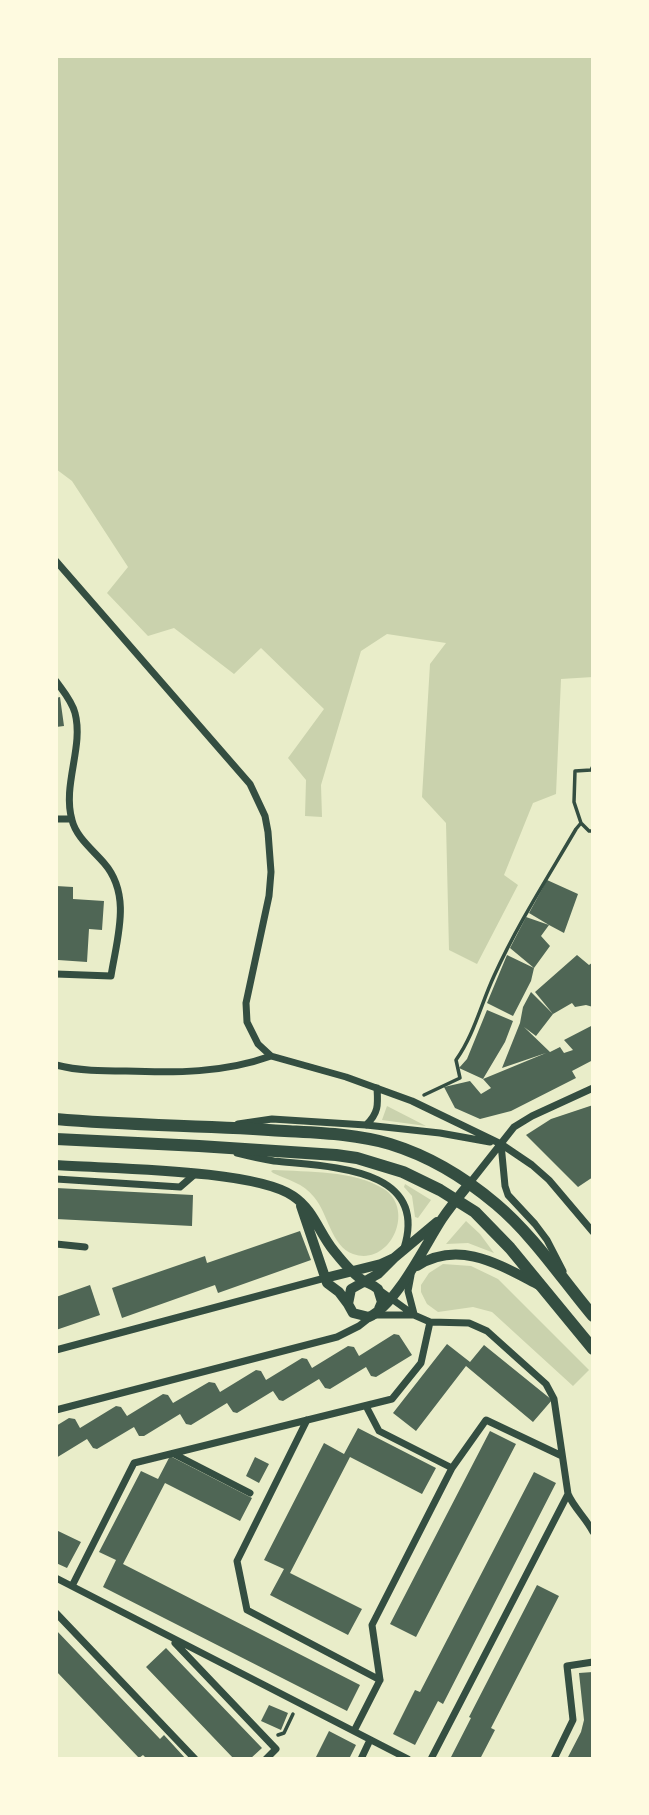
<!DOCTYPE html>
<html>
<head>
<meta charset="utf-8">
<style>
	body { margin:0 }
	#map { position:relative; width:649px; height:1815px; overflow:hidden; background:#e9edc9; font-family:"Alegreya Sans",sans-serif }
	canvas { display:block }
	.frame { position:absolute; inset:0; border:58px solid #fefae0; pointer-events:none }
</style>
</head>
<body>
<div id="map">
<canvas width="649" height="1815"></canvas>
<div class="frame"></div>
</div>
<script>
const ctx = document.querySelector('canvas').getContext('2d');
ctx.lineJoin = 'round';
function fillPath(path, color) { ctx.fillStyle = color; ctx.fill(path, 'evenodd'); }
function stroke(path, color, width, dash) { ctx.strokeStyle = color; ctx.lineWidth = width; ctx.lineCap = dash ? 'butt' : 'round'; ctx.setLineDash(dash || []); ctx.stroke(path); }
fillPath(new Path2D(`
	M56,56h537v621l-32,2 -5,115 -23,9 -29,72 14,10 -41,79 -28,-14 -3,-127 -24,-26 8,-133 16,-21 -59,-9 -26,17 -40,134 1,32 -17,-1 1,-36 -18,-22 36,-49 -63,-61 -27,26 -60,-46 -26,8 -41,-43 21,-26 -56,-86 -16,-12z
	M387,1106l39,20 -44,-6z
	M273,1170c35,2 80,0 111,19 32,21 6,78 -31,65 -22,-8 -25,-41 -39,-57 -11,-14 -26,-17 -41,-24l-2,-2z
	M405,1184l26,16 -13,18 -3,-1 -3,-21 -8,-9z
	M466,1221l14,13 14,19 -26,-10 -22,1z
	M443,1264l28,2 27,13 91,91 -16,16 -81,-74 -19,-5 -35,5 -11,-8 -6,-12v-7l8,-12z`), '#cad2ad');
fillPath(new Path2D(`
	M60,697l4,29 -8,1v-29z
	M547,880l31,14 -14,39 -15,-8 -8,11 9,10 -16,22 -3,13 -18,35 -26,-13 20,-48 27,13 -24,-20 16,-31 23,8 -20,-12z
	M56,886l17,1v12l31,2 -2,29 -13,-1 -2,33 -29,-2v-4h-2z
	M577,955l12,10 4,-3v45l-7,-2 -11,2 -3,-4 -19,11 -18,-22z
	M531,992l22,22 -17,22 -12,-9 26,25 10,-5 4,6 9,-3 -9,-10 29,-15v35l-21,11 4,7 -65,33 -31,8 -25,-11 -11,-21 26,-6 11,13 10,-6 -8,-9 63,-26 -44,15 18,-45 3,-16z
	M487,1010l26,11 -8,21 -22,37 -24,-11 8,-9z
	M593,1105v72l-15,10 -52,-52 25,-16z
	M56,1188l137,7 -1,31 -136,-7z
	M300,1231l11,29 -93,33 -3,-8 -93,33 -10,-30 93,-32 2,7z
	M90,1285l10,30 -44,15v-33z
	M394,1334l5,1 13,20 -36,22 -5,-1 -5,-9 -36,22 -5,-1 -6,-9 -36,22 -4,-1 -6,-9 -36,22 -4,-1 -6,-9 -36,22 -5,-1 -6,-10 -36,22h-5l-5,-9 -37,22 -4,-1 -6,-9 -31,19v-32l13,-8 6,1 5,9 36,-22 5,1 6,9 36,-22 5,1 5,8 36,-21 6,1 5,9 36,-22 5,1 5,9 36,-22 5,1 5,9 36,-22 6,1 5,9z
	M447,1344l23,18 14,-17 68,55 -19,22 -67,-56 -50,65 -23,-18z
	M358,1428l78,40 -14,26 -72,-37 -60,116 72,36 -14,26 -78,-40 14,-26 -20,-9 60,-117 20,11z
	M490,1431l26,13 -100,193 -26,-13z
	M170,1456l82,42 -12,23 -75,-38 -42,81 237,121 -13,26 -244,-124 13,-27 -17,-8 42,-81 17,8z
	M255,1457l14,7 -10,19 -13,-7z
	M534,1472l22,11 -113,221 -5,-3 -23,44 -22,-11 22,-44 5,2z
	M56,1530l25,12 -14,26 -11,-5z
	M537,1585l22,11 -68,132 4,2 -15,29h-30l21,-41 -2,-1z
	M56,1630l104,109 4,-4 22,24h-39l-4,-4 -4,3 -83,-87z
	M166,1648l96,100 -12,11h-16l-88,-92z
	M593,1672v87h-26l14,-27 3,-12 -5,-47z
	M269,1705l19,8 -7,17 -20,-9z
	M329,1731l27,14 -7,14h-34z`), '#4f6655');
stroke(new Path2D(`
	M581,823l8,8h4
	M424,1095l36,-17 -4,-18c18,-25 25,-56 38,-84 23,-51 54,-99 82,-147l5,-6 -7,-21 1,-31 16,-1 2,-4
	M278,1735l6,-2 9,-19`), '#344e41', 3.5);
stroke(new Path2D(`
	M56,561l194,223 15,32 3,16 3,40 -2,24 -23,107 1,19 11,22 13,12 75,21 66,24 89,43 31,21 17,15 44,52
	M56,681c7,10 16,20 19,32 9,34 -13,72 -3,107 4,17 21,30 32,43 28,32 13,75 7,113l-55,-2
	M56,819h15
	M56,1065c23,6 47,6 70,6 49,2 98,2 145,-15
	M238,1124l34,-5 94,6 74,8 50,9
	M366,1125c13,-12 12,-21 11,-37
	M501,1144l4,42 3,9 27,29 12,16 16,31
	M237,1153c12,3 25,6 37,8 53,6 156,5 130,87
	M56,1179l124,8 15,-13
	M469,1184l45,-57 18,-11 61,-28
	M56,1244l29,3
	M411,1275l-3,16 6,23
	M378,1289l36,26 16,7 39,1 18,8 59,53 8,15 14,95c6,14 18,24 25,38
	M56,1350l269,-72
	M366,1406l13,25 73,37
	M56,1410l281,-73 22,-11 14,-11h41
	M307,1420l-70,141 10,49 133,70
	M174,1454l76,39
	M56,1578l352,181
	M72,1586l62,-123 258,-64 29,-36 9,-41
	M56,1613l139,146
	M175,1643l101,106 -10,10
	M380,1680l-8,-55 80,-157 34,-48 76,36
	M354,1731l26,-51
	M361,1759l9,-19
	M431,1759l137,-265
	M554,1759l19,-39 -6,-54 26,-4`), '#344e41', 7);
stroke(new Path2D(`
	M56,1165c53,4 198,4 237,31 21,14 26,37 41,55 8,10 19,24 30,30 5,3 10,4 14,8l4,13 -3,7
	M301,1206l26,77 12,9 9,12
	M394,1258l-16,16 -27,15 -3,15 5,9 16,4c28,-13 56,-72 73,-98 8,-12 18,-24 27,-35
	M417,1266c42,-27 83,-1 122,19
	M325,1278l56,-14 13,-6 43,-36`), '#344e41', 10);
stroke(new Path2D(`
	M56,1119c76,7 153,6 229,12 35,2 71,3 105,13 39,12 74,33 106,60 37,31 66,75 97,112
	M56,1139l143,7 137,9 21,3 46,14 37,18 35,22 35,36 83,101`), '#344e41', 12);
</script>
</body>
</html>
